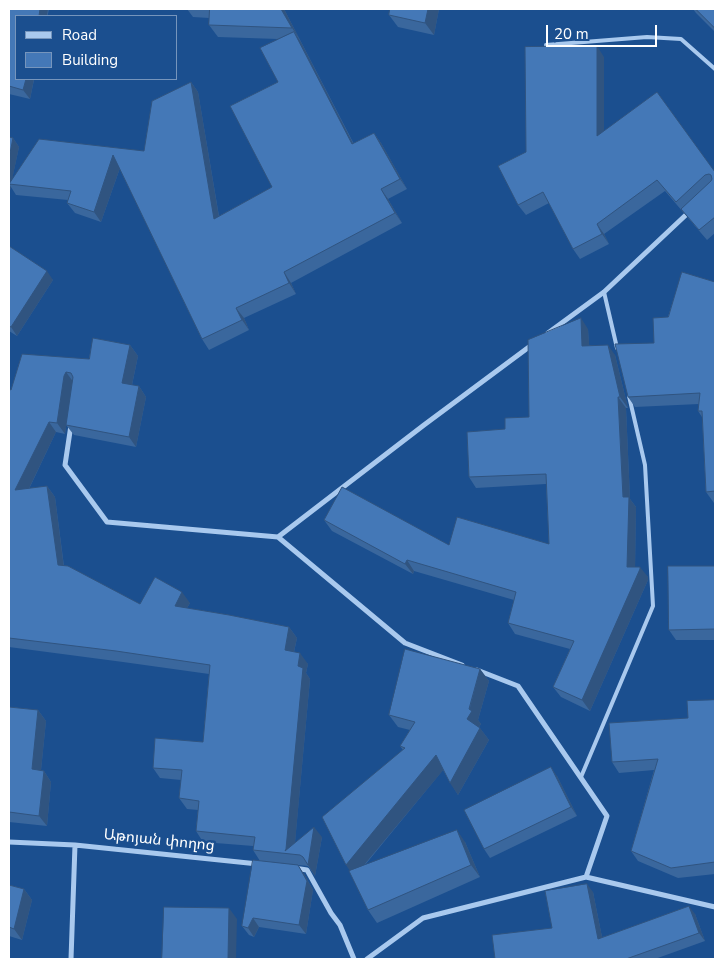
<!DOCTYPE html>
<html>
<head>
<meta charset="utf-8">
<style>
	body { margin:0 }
	#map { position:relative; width:724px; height:968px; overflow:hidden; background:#1b4f8f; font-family:"Nunito Sans",sans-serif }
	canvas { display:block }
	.frame { position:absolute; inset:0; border:10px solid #fff; pointer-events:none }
	.legend { position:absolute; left:15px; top:15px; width:162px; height:65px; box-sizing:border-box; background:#1b4f8f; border:1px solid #7695bc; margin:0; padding:6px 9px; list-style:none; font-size:15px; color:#fff }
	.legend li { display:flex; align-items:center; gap:10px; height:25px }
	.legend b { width:25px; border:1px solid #7695bc }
	.scale { position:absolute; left:546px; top:25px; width:111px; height:22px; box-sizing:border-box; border:2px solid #fff; border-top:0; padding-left:6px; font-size:15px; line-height:18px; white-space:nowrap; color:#fff; -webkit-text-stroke:4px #1b4f8f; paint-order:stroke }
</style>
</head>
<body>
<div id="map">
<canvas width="724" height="968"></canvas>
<div class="frame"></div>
<ul class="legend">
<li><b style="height:6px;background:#a9c9ee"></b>Road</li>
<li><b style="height:14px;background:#4478b7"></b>Building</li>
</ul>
<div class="scale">20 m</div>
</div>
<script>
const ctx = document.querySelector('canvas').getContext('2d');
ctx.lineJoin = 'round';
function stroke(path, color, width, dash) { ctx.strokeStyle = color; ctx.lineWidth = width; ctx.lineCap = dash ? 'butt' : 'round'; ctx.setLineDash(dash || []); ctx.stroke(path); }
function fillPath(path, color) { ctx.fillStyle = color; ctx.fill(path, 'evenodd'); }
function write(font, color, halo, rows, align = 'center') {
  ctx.font = font + ' "Nunito Sans","Noto Sans Armenian",sans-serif'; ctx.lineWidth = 5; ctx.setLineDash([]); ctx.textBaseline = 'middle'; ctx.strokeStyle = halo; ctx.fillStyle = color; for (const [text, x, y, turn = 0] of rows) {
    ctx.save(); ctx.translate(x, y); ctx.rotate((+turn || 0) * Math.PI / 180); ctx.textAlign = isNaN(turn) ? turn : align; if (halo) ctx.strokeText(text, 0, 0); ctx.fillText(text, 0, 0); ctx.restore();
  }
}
stroke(new Path2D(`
	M546,45l101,-8 34,2 34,30
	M604,292l13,56
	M581,777l72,-171 -8,-141 -16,-69`), '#a9c9ee', 4);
stroke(new Path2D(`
	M548,333l56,-41 85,-80
	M71,425l-6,40 42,57 171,15 127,106 57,22
	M278,537l146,-112 109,-81
	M477,670l41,16 89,130 -21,61
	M9,842l66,3 183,19
	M294,868l13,2 24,43 9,12 14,34
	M71,959l4,-114
	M367,959l56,-41 163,-41 129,30`), '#a9c9ee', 5);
fillPath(new Path2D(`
	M9,9h40l-19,90 -21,-5z
	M187,9h97l70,135 20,-11 7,10 26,46 -19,10 14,24 -111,60 5,11 -52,24 5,12 -40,20 -7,-11 -82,-171 -19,54 -26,-9 -8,-10 1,-3 -52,-5 -5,-8 -2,7v-57l4,1 6,9 -7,32 132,-28 47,-69 7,10 21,124 53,-29 6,-105v-43l-60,-2 -9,-12v-7l-16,-1z
	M385,9h54l-5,26 -36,-8 -9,-12 1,-5z
	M693,9h22v23l-19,-19z
	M604,57v74l111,41v61l-8,7 -42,-49 -61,43 5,10 -29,15 -7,-10 -24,-46 -23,12 -8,-10 8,-53z
	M9,246l44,34 -36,56 -8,-5z
	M715,282v220l-1,1 -8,-11 -4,-75 -4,-6 1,-7 -64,3 -7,-10 26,-54 14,-26z
	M588,329l1,16 26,10 13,53h-2l4,91 6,8 -1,60 13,10v3l-58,131 -29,-14 -8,-10 17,-38 -55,-15 -7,-11 6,-23 -100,-29 -1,3 -81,-43 -8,-11 125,25 100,-1 -3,-60 -70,4 -7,-11 36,-48 24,-12z
	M130,345l8,11 -6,29 7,1 7,11 -10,50 -62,-12 -8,-10 -1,9 -9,-2 -27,57 18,-3 8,11 9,69 76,38 50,-1 -3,5 102,19 8,11 -3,14 14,12 -2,9 4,6 -15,163 27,-5 -7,39 -7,-10 -48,-5 -7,-11v-4l-50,-4 -7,-11 2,-21 -11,-1 -8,-11 2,-18 -21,-2 -7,-10 50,-26 6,-68 -86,-12 -114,-15v-258l2,1 78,-31z
	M715,566v74h-39l-7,-10z
	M480,669l9,12 -11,39 3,4 -2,3 10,13 -31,55 -15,-25 -78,95 100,-23 15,35 -103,46 -9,-13 -18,-40 53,-120 -3,-4 10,-16 -12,-3 -9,-12z
	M715,700v174l-37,4 -40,-17 -7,-10 23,-81 -35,3 -7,-11 76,-44z
	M9,707l29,3 8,11 -5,49 3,1 7,11 -4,44 -38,-4z
	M557,776l20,40 -87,42 -6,-9z
	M304,874l9,16 -7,44 -47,-7 -5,10 -5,-2 -7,-9z
	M9,885l15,4 8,11 -10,40 -13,-4z
	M593,892l9,45 93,-23 10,27 -50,18h-160l57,-31z`), '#3a679d');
fillPath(new Path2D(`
	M40,9h8l-1,7h-8z
	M281,9h3l16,31 -8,-12z
	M428,9h11l-5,26 -9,-12z
	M294,32l7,10 58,113 -7,-11z
	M597,46l7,11v89l-7,-10z
	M26,79h8l-4,20 -7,-9z
	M191,82l7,10 23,137 -7,-10z
	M374,133l7,10 26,46 -7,-10z
	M13,138l6,9 -8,38 -2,-1v-26z
	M113,155l8,10 -20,57 -7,-10z
	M9,185l2,2 -2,7z
	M381,189l7,10 14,24 -7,-10z
	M597,224l7,10 5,10 -7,-10z
	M47,271l6,9 -36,56 -6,-9z
	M284,272l7,11 5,11 -7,-11z
	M236,308l8,10 5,12 -7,-10z
	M581,318l7,11 2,27 -8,-10z
	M130,345l8,11 -8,38 -8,-11z
	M608,345l7,10 13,53 -8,-11z
	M66,372l8,11 -2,3 -7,48 -8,-11 7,-47z
	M139,386l7,11 -10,50 -7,-10z
	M618,397l8,11 4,91 6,8 -1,70 -8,-10z
	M49,422l7,10 -33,69 -8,-11z
	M47,486l8,11 10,79 -7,-11z
	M407,560l7,11 -1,3 -8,-10z
	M640,567l8,10v3l-58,131 -8,-11z
	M182,592l8,11 -8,13 -7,-10z
	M289,627l8,11 -5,22 -7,-10z
	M300,653l8,11 -2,9 4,6 -16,175 -9,-3 13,-185z
	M480,669l9,12 -11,39 3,4 -6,8 -8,-13z
	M38,710l8,11 -6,59 -8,-11z
	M480,728l9,12 -31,55 -8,-12z
	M436,755l9,13 -91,109 -8,-12z
	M551,767l6,9 20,40 -6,-9z
	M44,771l7,11 -4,44 -8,-10z
	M314,827l8,10 -7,39 -7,-11z
	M457,830l8,12 15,35 -9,-12z
	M298,865l6,9 9,16 -7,44 -7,-9z
	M587,884l6,8 11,55 -6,-8z
	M24,889l8,11 -10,40 -8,-11z
	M689,906l6,8 10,27 -6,-8z
	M229,908l8,11 -1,40h-8z
	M253,918l6,9 -5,10 -6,-9z`), '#305480');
const building = new Path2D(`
	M9,9h31l-1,7h-23v63h10l-3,11 -14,-4z
	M210,9h71l11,19 -83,-3z
	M390,9h38l-3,14 -36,-8z
	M696,9h19v19z
	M294,32l58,112 22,-11 26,46 -19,10 14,24 -111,59 5,11 -53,25 6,12 -40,19 -89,-184 -19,57 -27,-9 4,-12 -62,-7 30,-45 105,12 8,-50 39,-19 23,137 58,-32 -42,-81 48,-24 -18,-34z
	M597,46v90l60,-44 58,80v45l-16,13 -18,-21 30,-28 1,-2 -1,-4 -2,-1 -4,1 -29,27 -19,-22 -60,44 5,10 -29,15 -30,-57 -25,13 -20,-39 28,-14 -1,-105z
	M9,137l4,1 -4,20z
	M9,246l38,25 -36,56 -2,-1z
	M682,272l33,10v209l-9,1 -4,-81h-4l2,-18 -72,4 -13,-53 39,-1 -1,-25 15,-1z
	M581,318l1,28 26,-1 12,52h-2l5,100h6l-2,70h13v2l-58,131 -29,-13 21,-46 -66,-18 8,-31 -109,-32 -2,4 -81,-44 18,-33 107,58 8,-28 92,27 -3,-70 -77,3 -2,-45 38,-3v-11l24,-1 -1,-77z
	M93,338l37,7 -8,38 17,3 -10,51 -63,-12 7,-48 -2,-4 -5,-1 -2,4 -7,47 -8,-1 -34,68 32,-4 11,79 10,1 72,38 15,-27 27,15 -7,14 54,9 60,12 -4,23 15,3 -2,13 5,2 -17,181 -1,2 29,-24 -6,38 -5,-8 -3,-2 -47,-5 2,-13 -59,-6 3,-30 -20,-3 3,-28 -29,-2 2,-30 48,4 7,-77 -94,-14 -107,-13v-249l2,1 11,-36 67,5z
	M668,566h47v63l-46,1z
	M405,649l75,20 -11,40 3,2 -5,8 13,9 -30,55 -14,-28 -90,110 -24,-48 83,-69 -5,-2 15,-24 -26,-7z
	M715,700v162l-44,6 -40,-17 27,-92 -46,3 -3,-39 79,-5 -1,-17z
	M9,707l29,3 -6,59 12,2 -5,45 -30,-4z
	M551,767l20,40 -87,42 -20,-39z
	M457,830l14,35 -103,45 -19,-39z
	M253,860l45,5 9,16 -8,44 -46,-7 -5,10 -6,-2z
	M587,884l11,55 91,-33 10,27 -73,26h-131l-3,-24 60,-7 -7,-37z
	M9,885l15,4 -10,40 -5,-2z
	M164,907l65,1 -1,51h-66z`);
fillPath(building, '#4478b7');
stroke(building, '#305480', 1);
write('15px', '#fff', '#1b4f8f', [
	["Աթոյան փողոց",159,841,6]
]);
</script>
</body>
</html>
